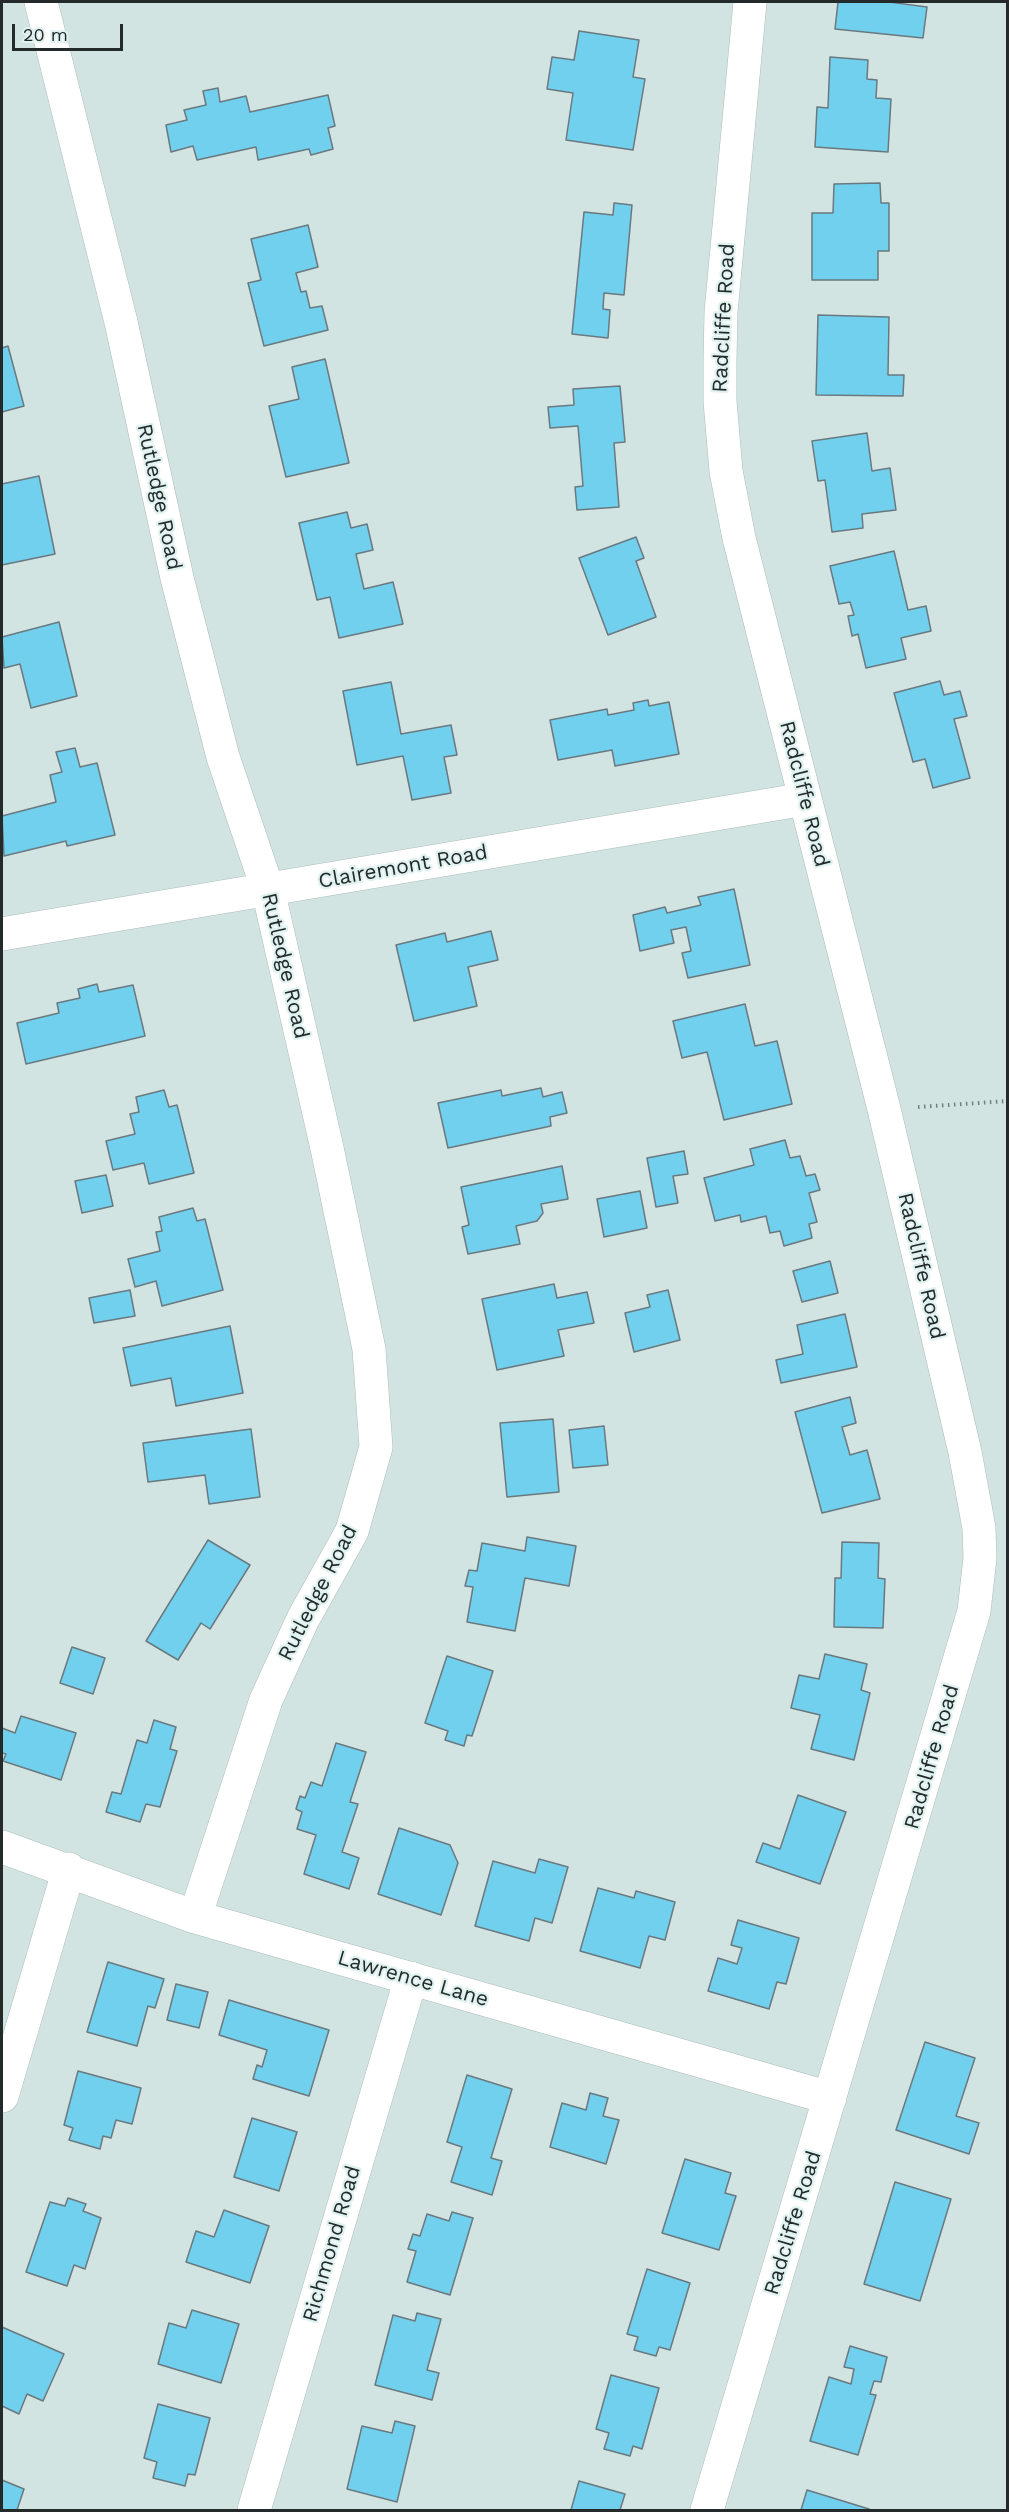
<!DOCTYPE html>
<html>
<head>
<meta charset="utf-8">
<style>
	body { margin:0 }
	#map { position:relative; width:1009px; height:2512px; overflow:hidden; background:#d2e4e2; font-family:"Work Sans",sans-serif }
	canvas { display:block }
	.frame { position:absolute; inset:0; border:3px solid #232a29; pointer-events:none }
	.scale { position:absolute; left:12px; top:24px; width:111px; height:27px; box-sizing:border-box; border:3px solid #232a29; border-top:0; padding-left:8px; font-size:18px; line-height:21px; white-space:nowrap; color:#232a29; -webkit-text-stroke:4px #dff2ef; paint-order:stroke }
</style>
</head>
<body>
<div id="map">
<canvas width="1009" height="2512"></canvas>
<div class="frame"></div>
<div class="scale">20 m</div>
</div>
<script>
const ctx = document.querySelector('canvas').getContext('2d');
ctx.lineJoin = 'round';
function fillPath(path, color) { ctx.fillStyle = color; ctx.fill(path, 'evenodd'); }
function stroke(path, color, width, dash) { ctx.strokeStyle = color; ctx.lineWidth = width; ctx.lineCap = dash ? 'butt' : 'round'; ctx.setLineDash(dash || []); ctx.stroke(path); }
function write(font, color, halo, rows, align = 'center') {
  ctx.font = font + ' "Work Sans",sans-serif'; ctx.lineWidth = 4.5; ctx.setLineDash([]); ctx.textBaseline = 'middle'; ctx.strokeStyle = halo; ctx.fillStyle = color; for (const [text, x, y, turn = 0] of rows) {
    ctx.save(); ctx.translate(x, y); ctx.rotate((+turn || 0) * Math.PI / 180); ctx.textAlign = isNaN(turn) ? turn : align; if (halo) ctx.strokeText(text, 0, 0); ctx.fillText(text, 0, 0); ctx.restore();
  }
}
const building = new Path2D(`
	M838,2h51l38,5 -4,31 -88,-9z
	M579,31l60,9 -6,37 12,2 -12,71 -67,-10 7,-47 -26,-4 5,-32 22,3z
	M830,57l38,3 -1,19 10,1 -1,18 15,1 -3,53 -73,-5 2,-40 11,1z
	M218,88l2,14 26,-6 4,16 78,-17 7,31 -7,2 5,21 -22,6 -2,-6 -51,11 -2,-13 -59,13 -4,-14 -22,6 -5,-27 21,-5 -3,-10 22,-5 -3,-14z
	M880,183l1,20h8v48h-11v29h-66v-67h21l1,-29z
	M614,203l18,2 -8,90 -20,-2 -1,16 7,1 -2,28 -36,-4 12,-122 29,3z
	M308,225l10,42 -22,6 5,19 5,-1 4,17 12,-2 6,24 -64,16 -16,-63 13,-3 -10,-41z
	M818,315l71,2 -1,58h16l-1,21 -87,-1z
	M8,346l16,60 -22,6v-64z
	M325,359l24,104 -63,14 -17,-71 30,-7 -7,-32z
	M620,386l5,56 -11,1 5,64 -42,3 -2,-23 8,-1 -5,-60 -28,2 -2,-21 26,-2 -1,-16z
	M867,433l5,38 18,-3 6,42 -34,4 1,14 -31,4 -7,-52 -7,1 -6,-40z
	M39,476l16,78 -53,11v-81z
	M347,512l4,16 16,-4 6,26 -17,4 8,35 29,-7 10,42 -64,14 -9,-41 -13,3 -18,-77z
	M636,537l8,21 -8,3 20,56 -48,18 -29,-77z
	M894,551l14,59 18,-4 5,25 -30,7 5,21 -40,9 -8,-34 -6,2 -4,-20 6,-1 -4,-13 -11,2 -9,-38z
	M59,622l18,74 -46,12 -11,-44 -16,4 -2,-31z
	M940,681l4,14 16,-4 7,25 -13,3 16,59 -37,10 -8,-29 -12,3 -19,-69z
	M391,682l10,52 50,-9 6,30 -13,2 7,36 -39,7 -9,-44 -46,9 -14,-74z
	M648,700l1,6 20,-4 10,52 -64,12 -3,-16 -54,10 -8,-40 57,-11 1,6 26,-5 -1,-7z
	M75,748l5,19 17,-4 18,72 -48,11 -1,-5 -62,15 -2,-40 54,-14 -6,-27 12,-3 -6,-20z
	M734,889l16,76 -62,13 -6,-25 9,-2 -5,-24 -15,3 3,13 -34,8 -7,-36 32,-8 2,6 34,-8 -3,-8z
	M491,931l7,29 -30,7 9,39 -63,15 -18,-76 49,-12 2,9z
	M97,984l2,8 34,-7 12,51 -119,28 -9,-41 42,-10 -2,-10 23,-5 -2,-9z
	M745,1004l10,42 22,-5 15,63 -68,16 -17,-68 -25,6 -9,-37z
	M541,1088l2,9 19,-5 5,21 -17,4 1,9 -103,22 -10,-45 63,-13 1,6z
	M164,1090l5,17 8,-2 17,68 -45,11 -5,-21 -31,7 -7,-29 29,-7 -5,-20 9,-2 -3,-15z
	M785,1140l5,18 10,-2 6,20 9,-2 5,16 -11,3 8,29 -8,2 3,14 -28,8 -4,-15 -10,2 -4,-17 -25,6 -1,-7 -25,6 -11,-43 50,-13 -4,-16z
	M684,1151l4,23 -15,2 5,27 -22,4 -9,-49z
	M562,1166l6,33 -27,5 2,9 -6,8 -21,5 4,18 -52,10 -6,-27 7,-2 -8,-38z
	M106,1175l7,31 -31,7 -7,-32z
	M640,1191l7,37 -43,9 -7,-38z
	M193,1208l4,13 8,-2 18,71 -61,16 -6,-25 -21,6 -7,-28 32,-8 -4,-19 6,-1 -3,-14z
	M830,1261l8,32 -36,9 -9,-31z
	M554,1284l3,14 30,-6 7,31 -36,7 6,26 -67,14 -15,-71z
	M130,1290l5,26 -41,7 -5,-25z
	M668,1290l12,50 -46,12 -9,-39 25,-6 -3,-12z
	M845,1314l12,53 -76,16 -5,-23 27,-6 -6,-29z
	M230,1326l13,67 -67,13 -5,-28 -40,8 -8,-38z
	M850,1397l6,26 -14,4 8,28 17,-5 13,49 -58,14 -27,-101z
	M553,1419l6,73 -52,5 -7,-74z
	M604,1426l4,39 -35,3 -4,-38z
	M251,1429l9,68 -51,7 -4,-29 -57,7 -5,-39z
	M527,1537l49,9 -7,40 -44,-8 -10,53 -48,-9 6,-35 -8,-1 4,-16 8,1 5,-28 43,8z
	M208,1540l42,25 -40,64 -9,-6 -23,37 -32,-19z
	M842,1542l37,1 -1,35 7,1 -2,49 -49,-1 1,-49h6z
	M72,1647l33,11 -12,36 -33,-11z
	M825,1654l42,10 -6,26 9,3 -16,67 -43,-11 9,-34 -29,-7 8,-33 20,4z
	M447,1656l46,15 -21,65 -5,-1 -3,11 -19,-6 3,-9 -23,-8z
	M21,1716l55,17 -15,47 -58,-19 3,-7 -4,-1v-25l13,5z
	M154,1720l22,7 -6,22 7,2 -17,56 -14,-3 -6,18 -34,-10 6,-20 9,2 16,-54 10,3z
	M336,1743l30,9 -16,50 8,2 -16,48 17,6 -10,31 -45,-15 12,-39 -19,-6 5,-17 -6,-3 4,-13 5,2 6,-16 11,4z
	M798,1795l48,17 -26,72 -64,-22 7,-19 17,6z
	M399,1828l51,17 8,18 -17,52 -63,-21z
	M539,1859l29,8 -16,56 -17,-5 -6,23 -54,-15 18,-65 42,12z
	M598,1888l36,10 2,-7 39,11 -10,38 -16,-4 -9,32 -60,-17z
	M738,1920l61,18 -13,46 -9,-2 -8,27 -61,-18 10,-33 19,6 5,-16 -11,-3z
	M108,1962l56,17 -9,29 -7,-2 -11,40 -50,-14z
	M176,1984l32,8 -9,36 -32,-8z
	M229,2000l100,30 -20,66 -56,-17 4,-14 5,2 5,-17 -48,-15z
	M925,2042l50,16 -19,58 23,7 -10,31 -73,-24z
	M78,2071l63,17 -9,36 -16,-4 -5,18 -8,-2 -3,13 -31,-9 4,-12 -9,-3z
	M467,2075l45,14 -21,69 11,3 -10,34 -41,-13 11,-35 -15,-5z
	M590,2093l18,5 -5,18 16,4 -13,44 -56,-17 12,-44 24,7z
	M252,2118l45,14 -18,59 -45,-14z
	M685,2159l46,14 -6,20 11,3 -17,54 -57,-17z
	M895,2182l56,17 -31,102 -56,-17z
	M68,2198l18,6 -3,7 18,7 -16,51 -11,-4 -7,21 -41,-14 24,-70 15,4z
	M224,2210l45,16 -19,57 -64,-21 10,-31 18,6z
	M452,2212l21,6 -23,77 -43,-13 9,-31 -8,-2 5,-15 7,2 7,-22 22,7z
	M647,2269l43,14 -20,67 -11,-3 -3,9 -22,-6 4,-13 -11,-3z
	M192,2310l47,14 -18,59 -63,-19 11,-41 17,5z
	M417,2313l24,6 -14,51 12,3 -7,27 -57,-15 18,-70 22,6z
	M2,2327l62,27 -21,47 -16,-7 -8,20 -17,-8z
	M850,2346l37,11 -6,25 -7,-1 -4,13 6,1 -18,60 -48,-14 19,-64 22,7 3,-15 -10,-2z
	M611,2375l48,13 -17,61 -9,-3 -3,10 -26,-7 5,-16 -13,-4z
	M158,2404l52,14 -15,57 -7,-1 -3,12 -32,-8 4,-16 -13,-4z
	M395,2421l20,5 -18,76 -50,-13 15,-63 30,7z
	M2,2480l22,9 -7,21h-15z
	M579,2481l46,13 -5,16h-49z
	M807,2490l62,19 -1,1h-67z`);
fillPath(building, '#71d0ed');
stroke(building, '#6a797f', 1.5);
const street = new Path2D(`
	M41,2l80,320 56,256 46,179 45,133 59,258 42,201 7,98 -24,84 -49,88 -37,81 -71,217
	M2,934l803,-135
	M2,1847l193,70 635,181
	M2,2096l67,-227
	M254,2510l157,-532
	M707,2510l267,-899 6,-53 -1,-30 -14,-76 -81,-343 -145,-571 -13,-67 -6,-70v-40l1,-49 29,-310`);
stroke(street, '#abbcba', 34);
stroke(new Path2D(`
	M918,1107l90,-6`), '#737f7d', 4, [1.5, 4.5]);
stroke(street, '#fff', 33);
write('21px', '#232a29', '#dff2ef', [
	["Radcliffe Road",724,318,-87],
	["Rutledge Road",159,497,78],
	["Radcliffe Road",804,794,76],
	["Clairemont Road",403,867,-10],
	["Rutledge Road",285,966,77],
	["Radcliffe Road",921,1266,77],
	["Rutledge Road",318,1593,-63],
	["Radcliffe Road",932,1757,-74],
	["Lawrence Lane",413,1979,16],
	["Radcliffe Road",793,2223,-73],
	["Richmond Road",332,2244,-74]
]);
</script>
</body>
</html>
